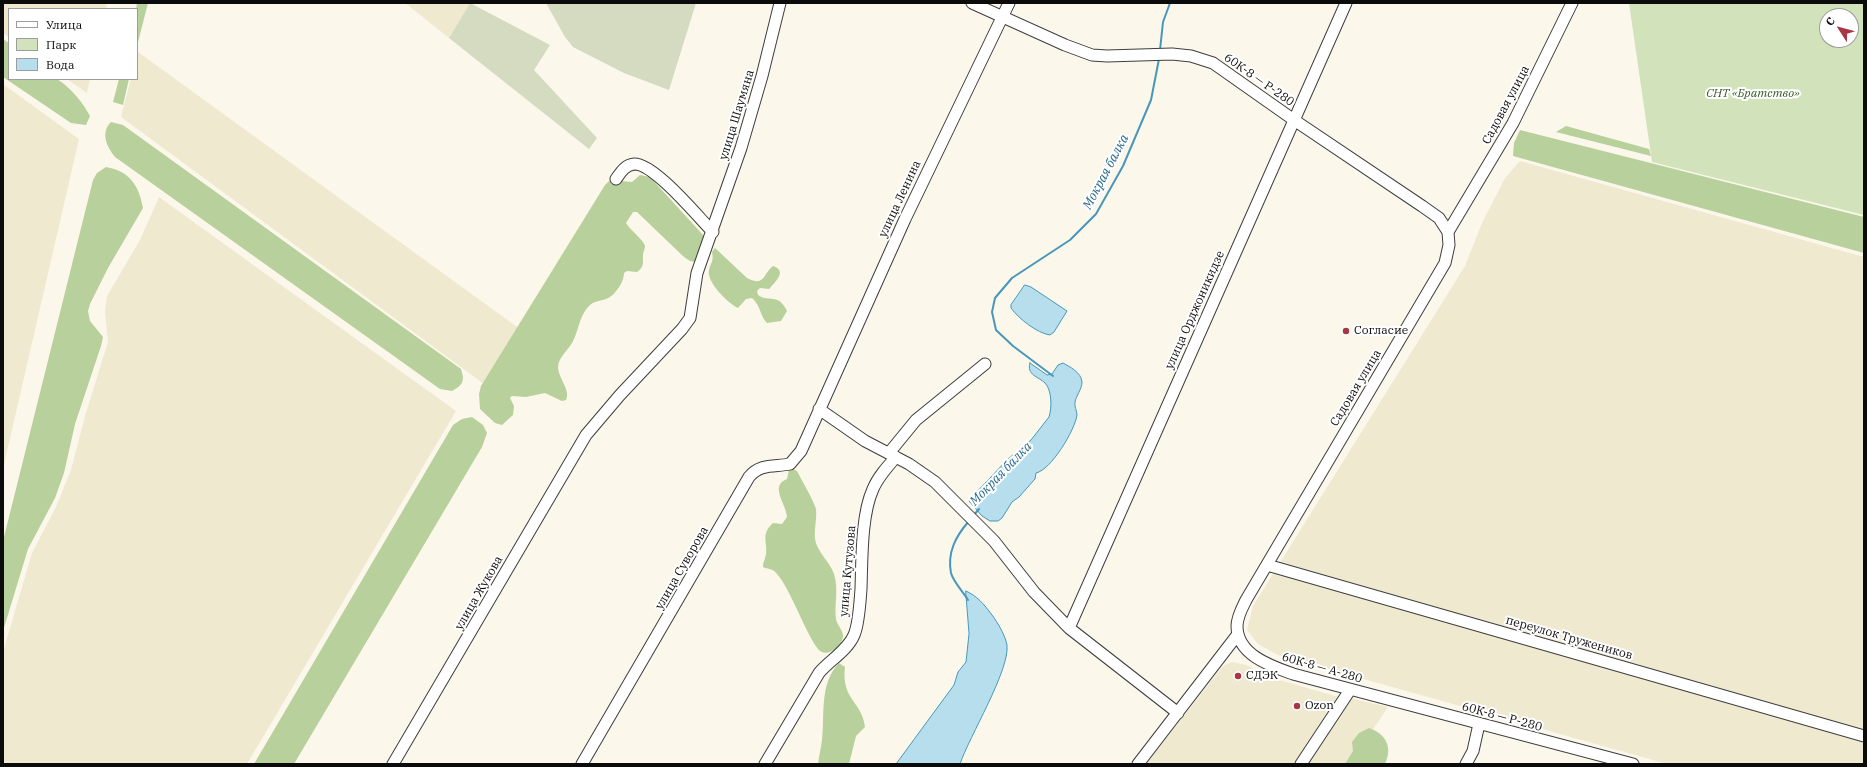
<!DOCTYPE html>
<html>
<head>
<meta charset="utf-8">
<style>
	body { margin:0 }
	#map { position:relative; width:1867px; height:767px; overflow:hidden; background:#fcf7eb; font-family:"IBM Plex Serif",serif }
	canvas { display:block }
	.frame { position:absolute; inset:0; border:4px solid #0b0b0b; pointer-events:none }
	.legend { position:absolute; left:8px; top:8px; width:130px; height:72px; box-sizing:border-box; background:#fff; border:1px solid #9d9d9d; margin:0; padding:5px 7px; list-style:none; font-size:12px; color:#0b0b0b }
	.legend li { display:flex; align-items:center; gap:8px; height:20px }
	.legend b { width:20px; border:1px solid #9d9d9d }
	.north { position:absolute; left:1819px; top:8px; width:40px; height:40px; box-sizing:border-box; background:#fff; border:1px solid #9d9d9d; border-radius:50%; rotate:306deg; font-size:11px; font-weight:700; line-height:16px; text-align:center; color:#0b0b0b }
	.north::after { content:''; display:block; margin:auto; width:14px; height:18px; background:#a73646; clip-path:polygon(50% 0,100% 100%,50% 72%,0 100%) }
</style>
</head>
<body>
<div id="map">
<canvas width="1867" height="767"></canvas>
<div class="frame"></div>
<ul class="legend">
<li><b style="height:5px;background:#fff"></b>Улица</li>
<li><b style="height:11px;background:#d2e2ba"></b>Парк</li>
<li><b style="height:11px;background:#b6deed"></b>Вода</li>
</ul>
<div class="north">С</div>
</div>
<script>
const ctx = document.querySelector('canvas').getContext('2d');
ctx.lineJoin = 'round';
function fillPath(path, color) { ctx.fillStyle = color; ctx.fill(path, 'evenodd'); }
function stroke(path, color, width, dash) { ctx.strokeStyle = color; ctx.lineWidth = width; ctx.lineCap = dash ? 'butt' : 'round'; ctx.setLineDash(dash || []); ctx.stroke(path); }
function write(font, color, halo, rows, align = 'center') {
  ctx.font = font + ' "IBM Plex Serif",serif'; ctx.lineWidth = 4; ctx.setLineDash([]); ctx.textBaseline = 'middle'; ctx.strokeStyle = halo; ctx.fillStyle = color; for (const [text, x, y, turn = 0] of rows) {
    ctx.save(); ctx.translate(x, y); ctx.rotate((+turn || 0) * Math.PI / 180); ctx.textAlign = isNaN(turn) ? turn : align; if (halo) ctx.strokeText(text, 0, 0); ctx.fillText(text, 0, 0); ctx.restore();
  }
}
fillPath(new Path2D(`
	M3,3h104l-1,6h-97v28l-6,-4z
	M405,3h65l-21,35z
	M138,52l386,280 -36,55 -367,-270 10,-38h6z
	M67,79h23l-3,14z
	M3,84l76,55 -76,330z
	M1520,161l344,96v507h-197l-389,-109 -20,-11 -11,-14 6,-24 212,-340 17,-43 23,-45z
	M159,197l297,214 -209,353h-244v-112l29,-99 24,-46 15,-37 14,-54 23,-74 -3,-30 2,-16 33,-56z
	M1232,662l14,3 26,13 67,19 -44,67h-149l77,-98z
	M1350,698l38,9 -38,57h-44z`), '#efe9cf');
fillPath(new Path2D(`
	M1629,3h235v212l-212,-53zM1827,16h24v24h-24z`), '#d2e2ba');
fillPath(new Path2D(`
	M137,3h11l-11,43 -1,-37z
	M3,39l6,4v36c9,0 40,-2 47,0 12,5 28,25 34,37l-4,9 -15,-2 -68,-46z
	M119,79h10l-6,26 -10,-3z
	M111,122l12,3 338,244c4,12 2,16 -9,22l-12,-2 -325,-232c-8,-10 -15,-24 -4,-35z
	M1566,126l83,23 2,7 -95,-24z
	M1520,130l344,87v36l-351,-97 1,-13z
	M106,167c24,4 33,19 37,41l-35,60 -18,36 -2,7 2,10 13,16 -2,9 -26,78 -11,49 -9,25 -27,51 -25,82v-90l90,-361 4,-7z
	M640,175l10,2 53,58c2,8 -2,20 -8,27l-5,-1 -6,-4 -47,-45h-4l-7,11c4,7 18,17 19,23 0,3 -2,6 -2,9 0,9 1,12 -6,17l-10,-1 -3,2c0,9 -9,23 -18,26 -6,2 -12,2 -17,7 -9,9 -10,22 -15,33 -3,8 -12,15 -15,23 -5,13 13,27 7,38l-4,1 -17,-8 -19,4 -14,-1 -2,2 4,8 -1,9 -11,10 -7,-2 -15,-14 -1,-15 2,-8 124,-201 5,-5 22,2z
	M715,248l32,30c18,9 15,-3 26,-12 15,5 2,16 -4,23l-9,-1 -3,3 1,4c11,8 20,-3 29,16l-6,10 -14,2c-8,-9 -5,-15 -15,-25l-6,1 -8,9c-10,-5 -32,-26 -29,-38 2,-8 5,-9 3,-18z
	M472,417l11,8 4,8 -5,14 -188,317h-40l199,-339 9,-6z
	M793,469l4,2c4,8 17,30 19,38 1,10 -2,20 -1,30 2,13 15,23 19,35 5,16 0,30 2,45 1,6 7,11 7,17 0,8 -13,20 -21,16 -12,-5 -32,-68 -48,-81 -2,-2 -7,-2 -11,-4 0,-5 2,-7 3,-13 2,-12 -6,-19 7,-31l9,1 5,-7c-1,-14 -18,-31 0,-38l2,-9z
	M839,663l6,4c-4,33 17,34 20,60l-9,9 -7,28h-31c1,-8 3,-16 4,-24 3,-26 -3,-56 17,-77z
	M1369,728c17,6 24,19 16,36h-40l8,-13 -1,-9 7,-9z`), '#b8d09b');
fillPath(new Path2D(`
	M470,3l80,42 -16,25 63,68 -8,11 -140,-111z
	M546,3h150l-27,87 -45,-17 -51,-26 -8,-10z`), '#d4dbc0');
const water = new Path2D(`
	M1025,285l6,2 36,24 -13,21 -4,3c-13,-2 -31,-16 -39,-27v-3z
	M1030,363l17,12 5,-1 6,-9 5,-2c7,4 18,9 19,19 0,7 -6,14 -7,20 -1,4 2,9 2,13 -2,15 -26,55 -41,58l-1,6 -16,18 -7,5 -10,16 -4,3h-8l-8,-5 -13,-15 2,-3 37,-39 23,-19 18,-23c3,-9 3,-27 -4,-34 -6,-6 -19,-8 -15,-20z
	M966,591c11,5 18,13 26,24 6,8 13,20 15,30 3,25 -38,92 -47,119h-64l58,-79 4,-13 8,-10 3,-28z`);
fillPath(water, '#b6deed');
stroke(water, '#4797ba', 1);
stroke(new Path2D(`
	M1160,50l3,-28 7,-19
	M1053,376l-40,-30 -17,-16 -4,-18 3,-14 17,-20 58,-38 26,-26 27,-48 28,-66 8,-41
	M973,516l6,-7
	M968,600c-5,-8 -15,-19 -17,-27 -4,-21 5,-37 18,-52`), '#4797ba', 2);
const minor = new Path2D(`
	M972,3l93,42 27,10 15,1 65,-2 19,2 22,7 81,57 128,86 17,12 9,14
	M1572,3l-59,120 -65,109 1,13 -4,18 -199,337c-4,8 -9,17 -9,26 0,29 34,40 56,48l340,90
	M616,179c5,-7 9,-14 18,-15 20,-1 64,53 79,68
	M819,409l46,32 44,23 26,18 59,59 40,51 35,36 109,85
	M889,453l27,-33 69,-56
	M1267,565l597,171
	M1069,628l277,-625
	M393,764l193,-329 34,-40 62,-66 8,-11 7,-45 44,-125 21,-72 18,-73
	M582,764l167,-287c11,-14 26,-10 41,-13l11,-13 104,-232 104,-216
	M765,764l54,-91c10,-12 29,-23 35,-38 5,-11 6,-34 7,-46 1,-28 0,-74 12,-100 5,-12 14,-22 23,-32
	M1138,764l100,-130
	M1301,764l49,-74
	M1466,764l7,-13 6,-27`);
stroke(minor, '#3e3e3e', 13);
stroke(minor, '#fff', 11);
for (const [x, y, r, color] of [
	[1346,331,4,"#a73646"],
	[1238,676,4,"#a73646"],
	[1297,706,4,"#a73646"]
]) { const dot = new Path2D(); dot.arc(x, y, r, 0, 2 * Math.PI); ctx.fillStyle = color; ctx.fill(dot); stroke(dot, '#fff', 1.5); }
write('12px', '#0b0b0b', '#fff', [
	["60К-8 — Р-280",1259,80,35],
	["Садовая улица",1506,105,-62],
	["улица Шаумяна",737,115,-73],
	["улица Ленина",900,199,-65],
	["улица Орджоникидзе",1195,310,-66],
	["Садовая улица",1356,388,-59],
	["улица Суворова",682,568,-60],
	["улица Кутузова",848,571,-85],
	["улица Жукова",479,593,-60],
	["переулок Тружеников",1569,638,16],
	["60К-8 — А-280",1322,668,16],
	["60К-8 — Р-280",1502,717,15]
]);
write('italic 12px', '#345924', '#fff', [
	["СНТ «Братство»",1753,94]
]);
write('12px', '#0b0b0b', '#fff', [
	["Согласие",1354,331],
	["СДЭК",1246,676],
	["Ozon",1305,706]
], 'left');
write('italic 13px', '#26688b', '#fff', [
	["Мокрая балка",1106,172,-62],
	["Мокрая балка",1001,474,-46]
]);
</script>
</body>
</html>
